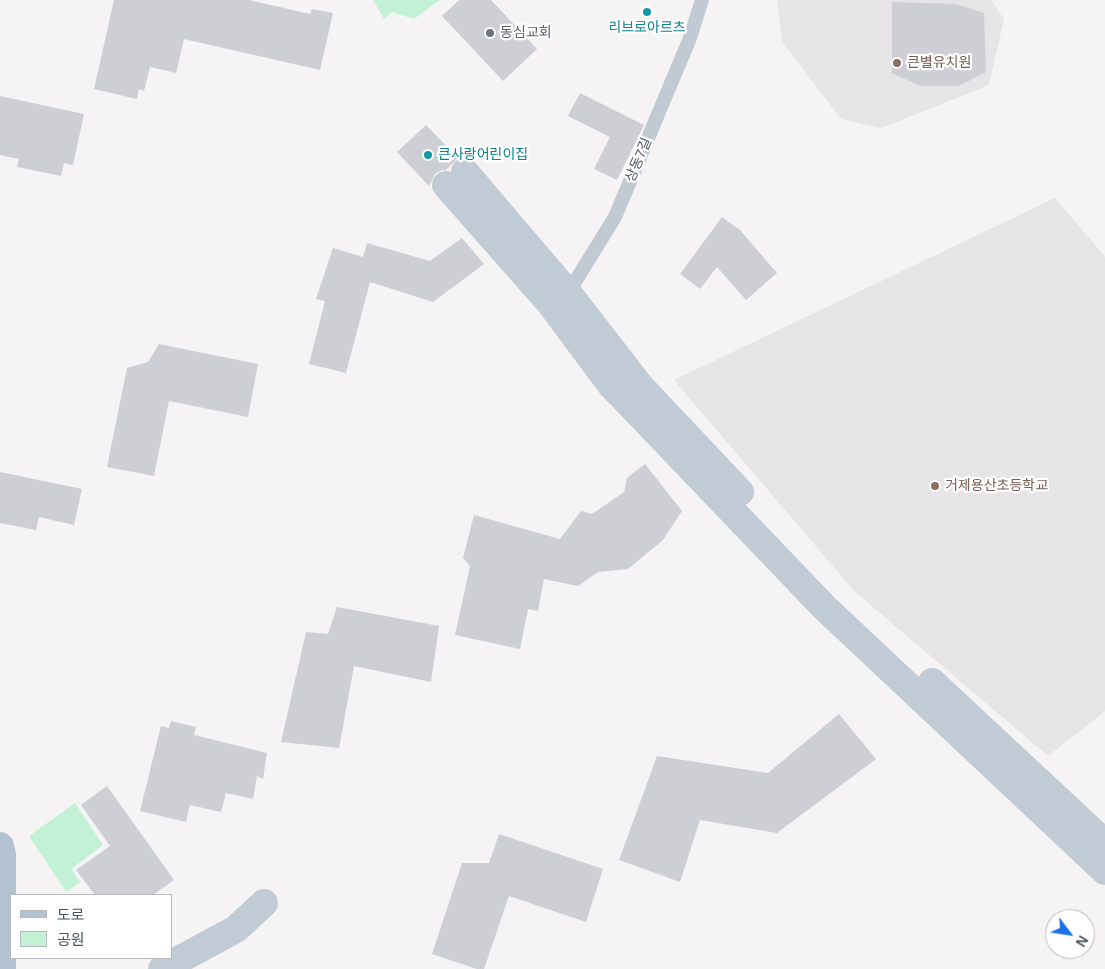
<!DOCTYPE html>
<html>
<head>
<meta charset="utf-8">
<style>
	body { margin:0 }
	#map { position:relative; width:1105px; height:969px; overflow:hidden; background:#f5f3f3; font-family:Arial,"Noto Sans KR",sans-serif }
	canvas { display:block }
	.legend { position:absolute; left:10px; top:894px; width:162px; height:65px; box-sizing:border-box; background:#fff; border:1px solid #b7bbc0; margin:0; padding:6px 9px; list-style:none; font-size:15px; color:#4a5661 }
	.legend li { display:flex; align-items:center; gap:10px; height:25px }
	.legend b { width:25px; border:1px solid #b7bbc0 }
	.north { position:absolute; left:1045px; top:909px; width:50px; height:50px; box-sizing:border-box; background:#fff; border:1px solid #b7bbc0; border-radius:50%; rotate:121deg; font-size:14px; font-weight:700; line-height:20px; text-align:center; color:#4a5661 }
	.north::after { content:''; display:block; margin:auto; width:18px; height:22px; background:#1a73e8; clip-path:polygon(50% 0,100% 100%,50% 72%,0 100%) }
</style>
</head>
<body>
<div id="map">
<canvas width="1105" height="969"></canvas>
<ul class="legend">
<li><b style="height:6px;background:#b3c2d1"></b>도로</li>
<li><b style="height:14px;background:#c3f1d5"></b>공원</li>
</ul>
<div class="north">N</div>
</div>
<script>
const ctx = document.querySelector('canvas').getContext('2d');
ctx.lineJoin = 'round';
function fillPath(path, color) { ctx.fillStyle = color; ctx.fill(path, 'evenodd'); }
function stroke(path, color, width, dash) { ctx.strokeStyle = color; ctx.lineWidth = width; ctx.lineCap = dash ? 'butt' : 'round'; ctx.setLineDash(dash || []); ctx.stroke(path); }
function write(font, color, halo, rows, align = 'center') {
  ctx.font = font + ' Arial,"Noto Sans KR",sans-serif'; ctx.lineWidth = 4.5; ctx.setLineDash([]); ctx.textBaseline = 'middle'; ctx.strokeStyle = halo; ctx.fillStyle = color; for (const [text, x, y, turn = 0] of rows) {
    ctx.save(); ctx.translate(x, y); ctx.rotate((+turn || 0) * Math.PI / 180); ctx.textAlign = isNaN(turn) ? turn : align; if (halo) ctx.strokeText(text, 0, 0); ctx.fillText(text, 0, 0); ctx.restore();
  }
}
fillPath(new Path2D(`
	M777,0h214l13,19 -15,66 -108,43 -40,-9 -59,-78z
	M1055,198l50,59v454l-57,45 -194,-165 -180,-211z`), '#e6e4e5');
fillPath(new Path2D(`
	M373,0h67l-26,19 -22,-7 -8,7z
	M75,803l28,42 -32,24 9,13 -14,10 -37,-56z`), '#c3f1d5');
fillPath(new Path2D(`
	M114,0h135l61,14 2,-5 21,4 -13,57 -136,-31 -8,34 -26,-6 -6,24 -5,-2 -2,10 -43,-10z
	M459,0h32l46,49 -34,32 -61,-65z
	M892,2l64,2 28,9 2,59 -27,14h-39l-28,-13z
	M580,93l64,32 -27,55 -23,-11 16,-32 -42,-21z
	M0,96l84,18 -11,51 -9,-2 -3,13 -44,-9 2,-8 -19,-4z
	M426,125l32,33 -12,12h-4l-7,4 -6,12 -32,-34z
	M722,217l18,13 37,43 -31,27 -29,-33 -17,22 -20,-15z
	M462,238l22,26 -51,38 -63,-20 -24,91 -37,-9 16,-63 -9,-2 17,-51 30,9 4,-14 63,18z
	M159,344l99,20 -10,53 -79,-16 -15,75 -47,-9 20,-99 21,-6z
	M645,464l37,47 -19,29 -35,29 -30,3 -20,14 -34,-7 -6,32 -10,-2 -8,40 -65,-14 15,-69 -7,-8 11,-43 86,24 21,-28 11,3 32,-22 3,-14z
	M0,472l82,17 -8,36 -35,-8 -3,13 -36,-7z
	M337,607l102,19 -8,56 -77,-16 -15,82 -58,-6 25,-110 22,2z
	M839,714l37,45 -99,74 -77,-13 -20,62 -61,-22 38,-104 111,17z
	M171,721l25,6 -2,8 73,18 -4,26 -6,-3 -4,23 -27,-6 -5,19 -31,-7 -4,17 -46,-11 21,-85 8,2z
	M107,786l67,94 -21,15h-58l-19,-25 34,-24 -29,-41z
	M499,834l104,35 -17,53 -77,-26 -25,73h-7l-45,-15 30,-91h27z`), '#cdcfd5');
stroke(new Path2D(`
	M564,296l4,-3 47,-76 75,-179 12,-38`), '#c1cad2', 14);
stroke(new Path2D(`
	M465,172l103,121 72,93 100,106
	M446,185l104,118 61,82 11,11 202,211 281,264
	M932,682l173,161
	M162,969l74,-40 28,-26`), '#c1cbd6', 28);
stroke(new Path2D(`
	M0,846l2,9v114`), '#b3c2d1', 28);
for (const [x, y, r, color] of [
	[647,12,5,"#0f9aa8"],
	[490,33,5,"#6b7280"],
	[897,63,5,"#8d6e63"],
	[428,155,5,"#0f9aa8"],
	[935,486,5,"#8d6e63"]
]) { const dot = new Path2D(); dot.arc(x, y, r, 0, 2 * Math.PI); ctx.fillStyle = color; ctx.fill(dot); stroke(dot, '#fff', 2); }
write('14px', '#0d838f', '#fff', [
	["리브로아르츠",647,28],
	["큰사랑어린이집",438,155,"left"]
]);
write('14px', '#5b616d', '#fff', [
	["동심교회",500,33]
], 'left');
write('14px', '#785e54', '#fff', [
	["큰별유치원",907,63],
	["거제용산초등학교",945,486]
], 'left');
write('14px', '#4a5661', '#fff', [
	["상동7길",639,160,-67]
]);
</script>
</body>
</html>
